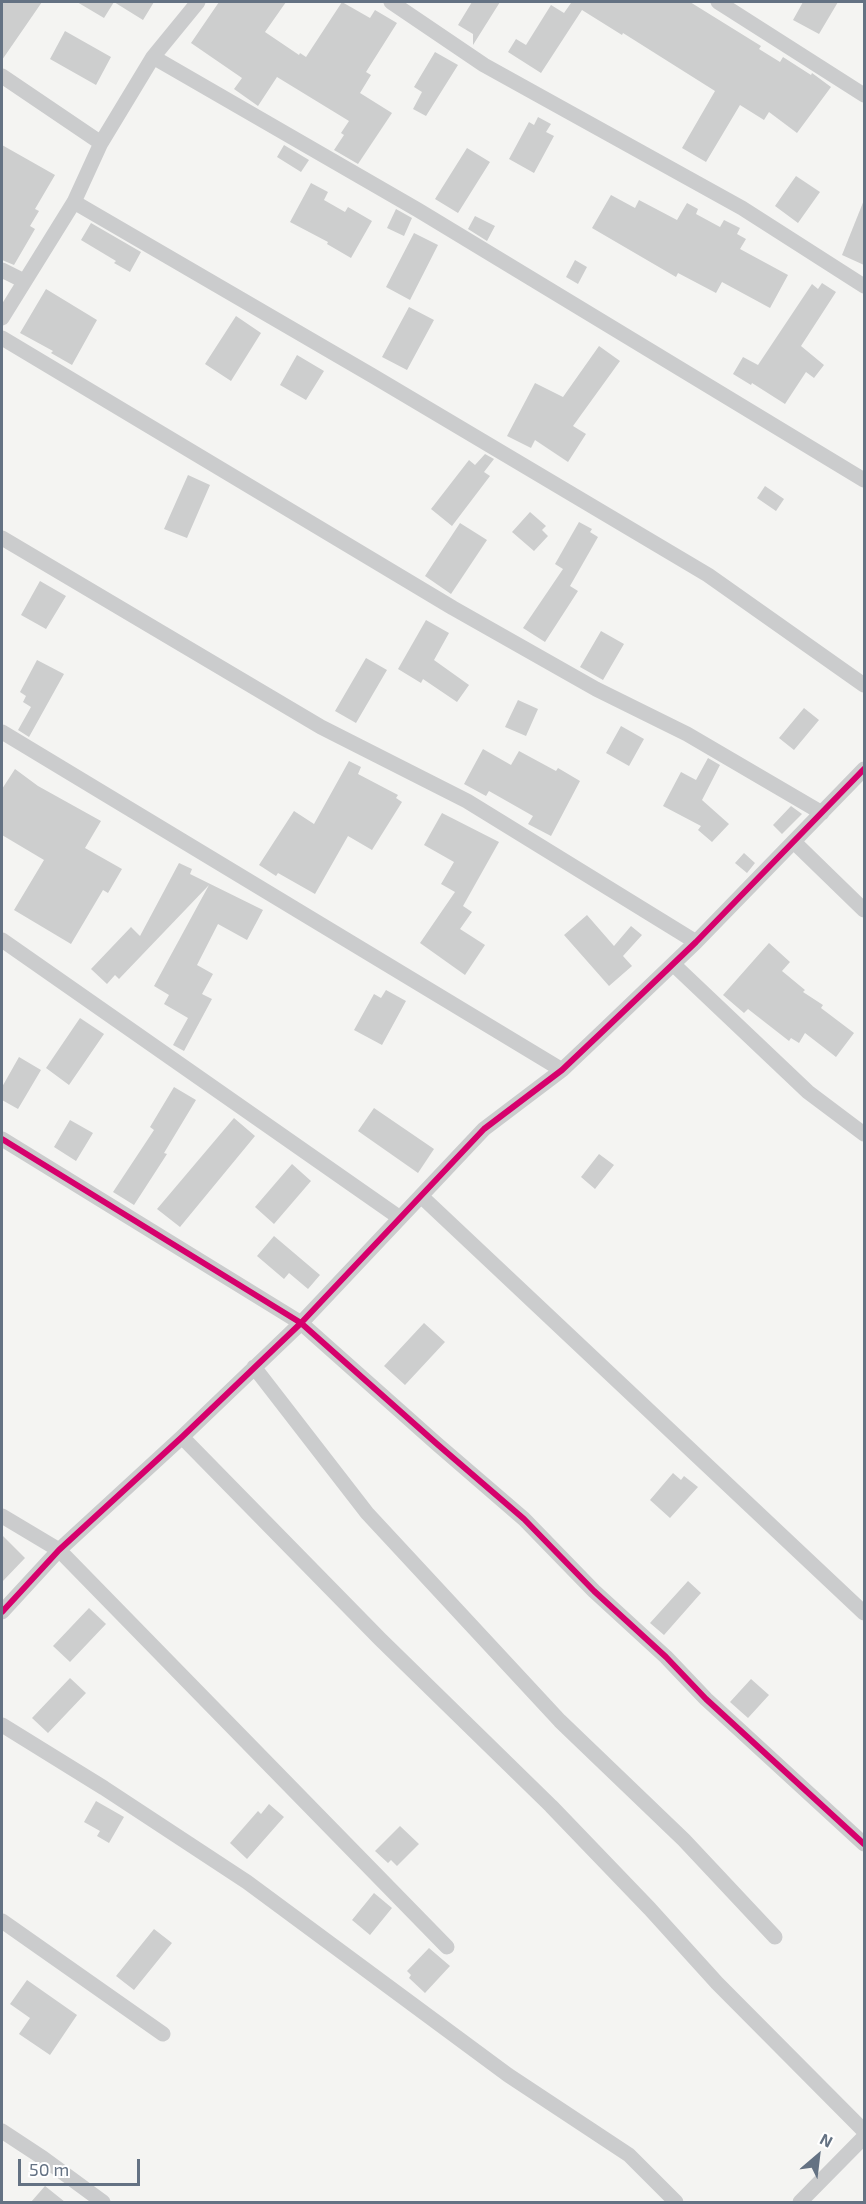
<!DOCTYPE html>
<html>
<head>
<meta charset="utf-8">
<style>
	body { margin:0 }
	#map { position:relative; width:866px; height:2204px; overflow:hidden; background:#f4f4f2; font-family:"Exo 2",sans-serif }
	canvas { display:block }
	.frame { position:absolute; inset:0; border:3px solid #647283; pointer-events:none }
	.north { position:absolute; left:788px; top:2126px; width:60px; height:60px; -webkit-text-stroke:4px #fff; paint-order:stroke; rotate:28deg; font-size:16px; font-weight:700; line-height:24px; text-align:center; color:#647283 }
	.north::after { content:''; display:block; margin:auto; width:21px; height:27px; background:#647283; clip-path:polygon(50% 0,100% 100%,50% 72%,0 100%) }
	.scale { position:absolute; left:18px; top:2159px; width:122px; height:27px; box-sizing:border-box; border:3px solid #647283; border-top:0; padding-left:8px; font-size:18px; line-height:21px; white-space:nowrap; color:#647283; -webkit-text-stroke:4px #fff; paint-order:stroke }
</style>
</head>
<body>
<div id="map">
<canvas width="866" height="2204"></canvas>
<div class="frame"></div>
<div class="north">N</div>
<div class="scale">50 m</div>
</div>
<script>
const ctx = document.querySelector('canvas').getContext('2d');
ctx.lineJoin = 'round';
function fillPath(path, color) { ctx.fillStyle = color; ctx.fill(path, 'evenodd'); }
function stroke(path, color, width, dash) { ctx.strokeStyle = color; ctx.lineWidth = width; ctx.lineCap = dash ? 'butt' : 'round'; ctx.setLineDash(dash || []); ctx.stroke(path); }
fillPath(new Path2D(`
	M2,2h40l-40,58z
	M77,2h77l-11,18 -29,-18 -10,16z
	M219,2h67l-21,30 34,23 1,-2 6,4 36,-55 28,16 5,-8 22,13 -31,49 5,3 -11,18 32,20 -34,51 -24,-14 10,-15 -3,-2 8,-12 -72,-44 -19,29 -24,-17 8,-11 -51,-35z
	M472,2h28l-27,43v-11l-15,-9z
	M568,2h122l71,44 -2,3 21,13 3,-5 28,18 1,-2 19,14 -34,46 -28,-21 -5,8 -24,-15 -34,57 -24,-14 33,-57 -92,-58 -1,2 -40,-25 -41,63 -33,-21 8,-13 10,6 25,-40 13,8 7,-10z
	M803,2h35l-19,32 -26,-14z
	M65,31l46,26 -15,28 -46,-26z
	M435,52l23,13 -32,51 -13,-7 9,-17 -8,-5z
	M538,117l13,7 -5,8 8,4 -20,37 -25,-14 20,-37 5,3z
	M2,145l53,30 -20,34 4,2 -9,15 5,3 -21,36 -12,-5z
	M284,145l25,15 -8,12 -24,-15z
	M467,148l23,14 -32,51 -23,-14z
	M796,176l24,16 -22,31 -23,-17z
	M311,183l17,9 -4,8 21,12 3,-5 24,14 -21,37 -24,-14 1,-2 -38,-20z
	M611,195l24,13 4,-8 38,20 10,-17 11,6 -2,5 24,13 4,-7 16,8 -3,6 9,5 -6,10 48,26 -18,33 -48,-26 -6,11 -38,-20 -2,4 -84,-49z
	M864,200v65l-22,-10z
	M396,209l16,9 -8,18 -17,-8z
	M475,216l20,10 -8,15 -19,-12z
	M91,223l50,29 -11,20 -16,-9 2,-2 -35,-21z
	M414,233l24,12 -28,55 -24,-13z
	M575,260l12,7 -9,17 -12,-7z
	M822,283l14,9 -35,54 23,19 -10,13 -8,-6 -21,32 -33,-21 -1,2 -18,-11 10,-17 15,8 54,-81 6,5z
	M46,289l51,31 -25,45 -21,-12 2,-2 -33,-18z
	M409,307l25,13 -27,50 -25,-13z
	M236,316l25,17 -30,48 -26,-17z
	M599,346l21,15 -47,65 13,8 -18,28 -33,-22 -4,8 -24,-12 28,-53 28,14z
	M297,355l27,16 -18,29 -26,-15z
	M485,454l9,5 -10,13 6,4 -38,50 -21,-17 38,-49 6,5z
	M188,475l22,10 -23,53 -23,-9z
	M765,486l19,13 -8,12 -19,-13z
	M530,512l16,14 -4,4 6,6 -14,15 -22,-19z
	M579,522l13,7 -2,3 8,5 -28,49 8,5 -33,51 -22,-14 40,-59 -8,-5z
	M460,523l27,17 -36,54 -26,-18z
	M40,581l26,15 -20,33 -25,-14z
	M426,620l23,13 -15,27 35,25 -12,17 -34,-23 -2,4 -23,-14z
	M601,631l23,13 -21,36 -23,-13z
	M366,658l21,12 -31,53 -21,-12z
	M37,660l27,14 -35,63 -11,-7 13,-23 -8,-5 3,-6 -6,-4z
	M518,700l20,9 -12,27 -21,-9z
	M804,708l15,12 -25,30 -15,-12z
	M621,726l23,13 -15,27 -23,-13z
	M483,749l28,16 8,-14 37,20 2,-3 22,13 -29,55 -23,-12 5,-8 -44,-25 -3,5 -22,-12z
	M708,758l12,7 -18,35 27,24 -17,18 -14,-12 3,-4 -38,-20 18,-34 15,8z
	M349,761l12,6 -3,7 40,21 -2,3 6,4 -30,48 -24,-14 -33,58 -37,-21 -2,3 -17,-11 35,-54 20,13z
	M15,769l23,17 63,35 -16,27 37,21 -14,24 -5,-3 -32,54 -57,-34 30,-50 -42,-25v-46z
	M791,806l11,8 -20,20 -9,-9z
	M442,813l57,29 -36,64 9,6 -12,17 25,16 -20,30 -45,-32 35,-51 -14,-8 13,-22 -30,-17z
	M744,853l11,10 -8,10 -12,-10z
	M179,863l13,6 -2,5 73,36 -16,30 -29,-16 -21,41 16,9 -11,20 10,5 -28,52 -11,-6 15,-27 -24,-14 5,-9 -15,-9 55,-101 -90,94 -4,-4 -8,9 -16,-15 40,-42 9,9z
	M587,915l27,31 17,-20 11,9 -19,21 9,10 -23,20 -45,-51z
	M769,943l21,19 -8,9 23,19 -2,2 20,13 -2,3 33,25 -18,24 -31,-24 -6,10 -8,-5 -2,3 -41,-32 -4,4 -21,-18z
	M386,990l20,11 -24,44 -28,-15 20,-36 7,4z
	M80,1018l24,16 -35,51 -23,-17z
	M19,1057l22,13 -23,39 -16,-9v-13z
	M174,1087l22,13 -32,53 3,1 -33,51 -21,-13 41,-62 -4,-3z
	M374,1108l60,41 -16,24 -60,-42z
	M234,1118l21,18 -75,91 -23,-18z
	M70,1120l23,13 -17,28 -22,-14z
	M599,1154l15,11 -19,24 -14,-12z
	M292,1164l19,17 -37,43 -19,-17z
	M274,1236l46,39 -12,14 -19,-16 -5,6 -27,-23z
	M424,1323l21,19 -40,43 -21,-19z
	M673,1473l8,7 3,-4 14,11 -28,31 -20,-18z
	M2,1535l23,23 -23,24z
	M688,1581l13,12 -37,42 -14,-12z
	M89,1608l17,16 -36,38 -17,-16z
	M70,1678l16,15 -38,40 -16,-15z
	M751,1679l18,16 -21,23 -18,-16z
	M96,1801l28,16 -15,26 -12,-7 3,-5 -16,-9z
	M269,1804l15,13 -37,42 -17,-16 28,-32 3,3z
	M400,1826l19,18 -22,22 -6,-6 -3,3 -13,-12z
	M374,1893l18,15 -22,27 -18,-15z
	M154,1929l18,14 -38,47 -18,-14z
	M429,1948l21,18 -25,27 -16,-15 2,-3 -4,-4z
	M27,1980l50,35 -27,40 -31,-21 11,-16 -20,-14z
	M45,2186l20,16h-34z`), '#cdcece');
stroke(new Path2D(`
	M391,2l93,63 258,143 122,78
	M718,2l146,93
	M153,57l265,153 446,270
	M2,76l99,67
	M74,202l299,174 335,199 156,110
	M2,270l22,11
	M2,318l72,-116 27,-59 52,-86 45,-55
	M2,338l451,270 143,81 91,45 135,79
	M2,538l319,189 146,74 229,141
	M2,732l560,338
	M794,842l70,68
	M2,940l398,278
	M673,964l135,128 56,42
	M2,1139l299,184 136,121 87,75 70,72 72,66 40,42 158,145
	M421,1196l443,417
	M254,1367l113,146 193,208 124,119 91,97
	M182,1437l198,202 171,167 99,103 67,74 147,148
	M2,1516l57,34 388,397
	M2,1612l57,-62 123,-113 119,-114 183,-194 78,-59 40,-38 94,-90 168,-173
	M2,1725l102,63 143,94 261,193 121,80 47,47
	M2,1921l161,113
	M2,2131l41,27 60,44
	M800,2202l64,-65`), '#cbcccd', 15);
stroke(new Path2D(`
	M2,1139l299,184 136,121 87,75 70,72 72,66 40,42 158,145
	M2,1612l57,-62 123,-113 119,-114 183,-194 78,-59 40,-38 94,-90 168,-173`), '#d6006c', 6);
</script>
</body>
</html>
